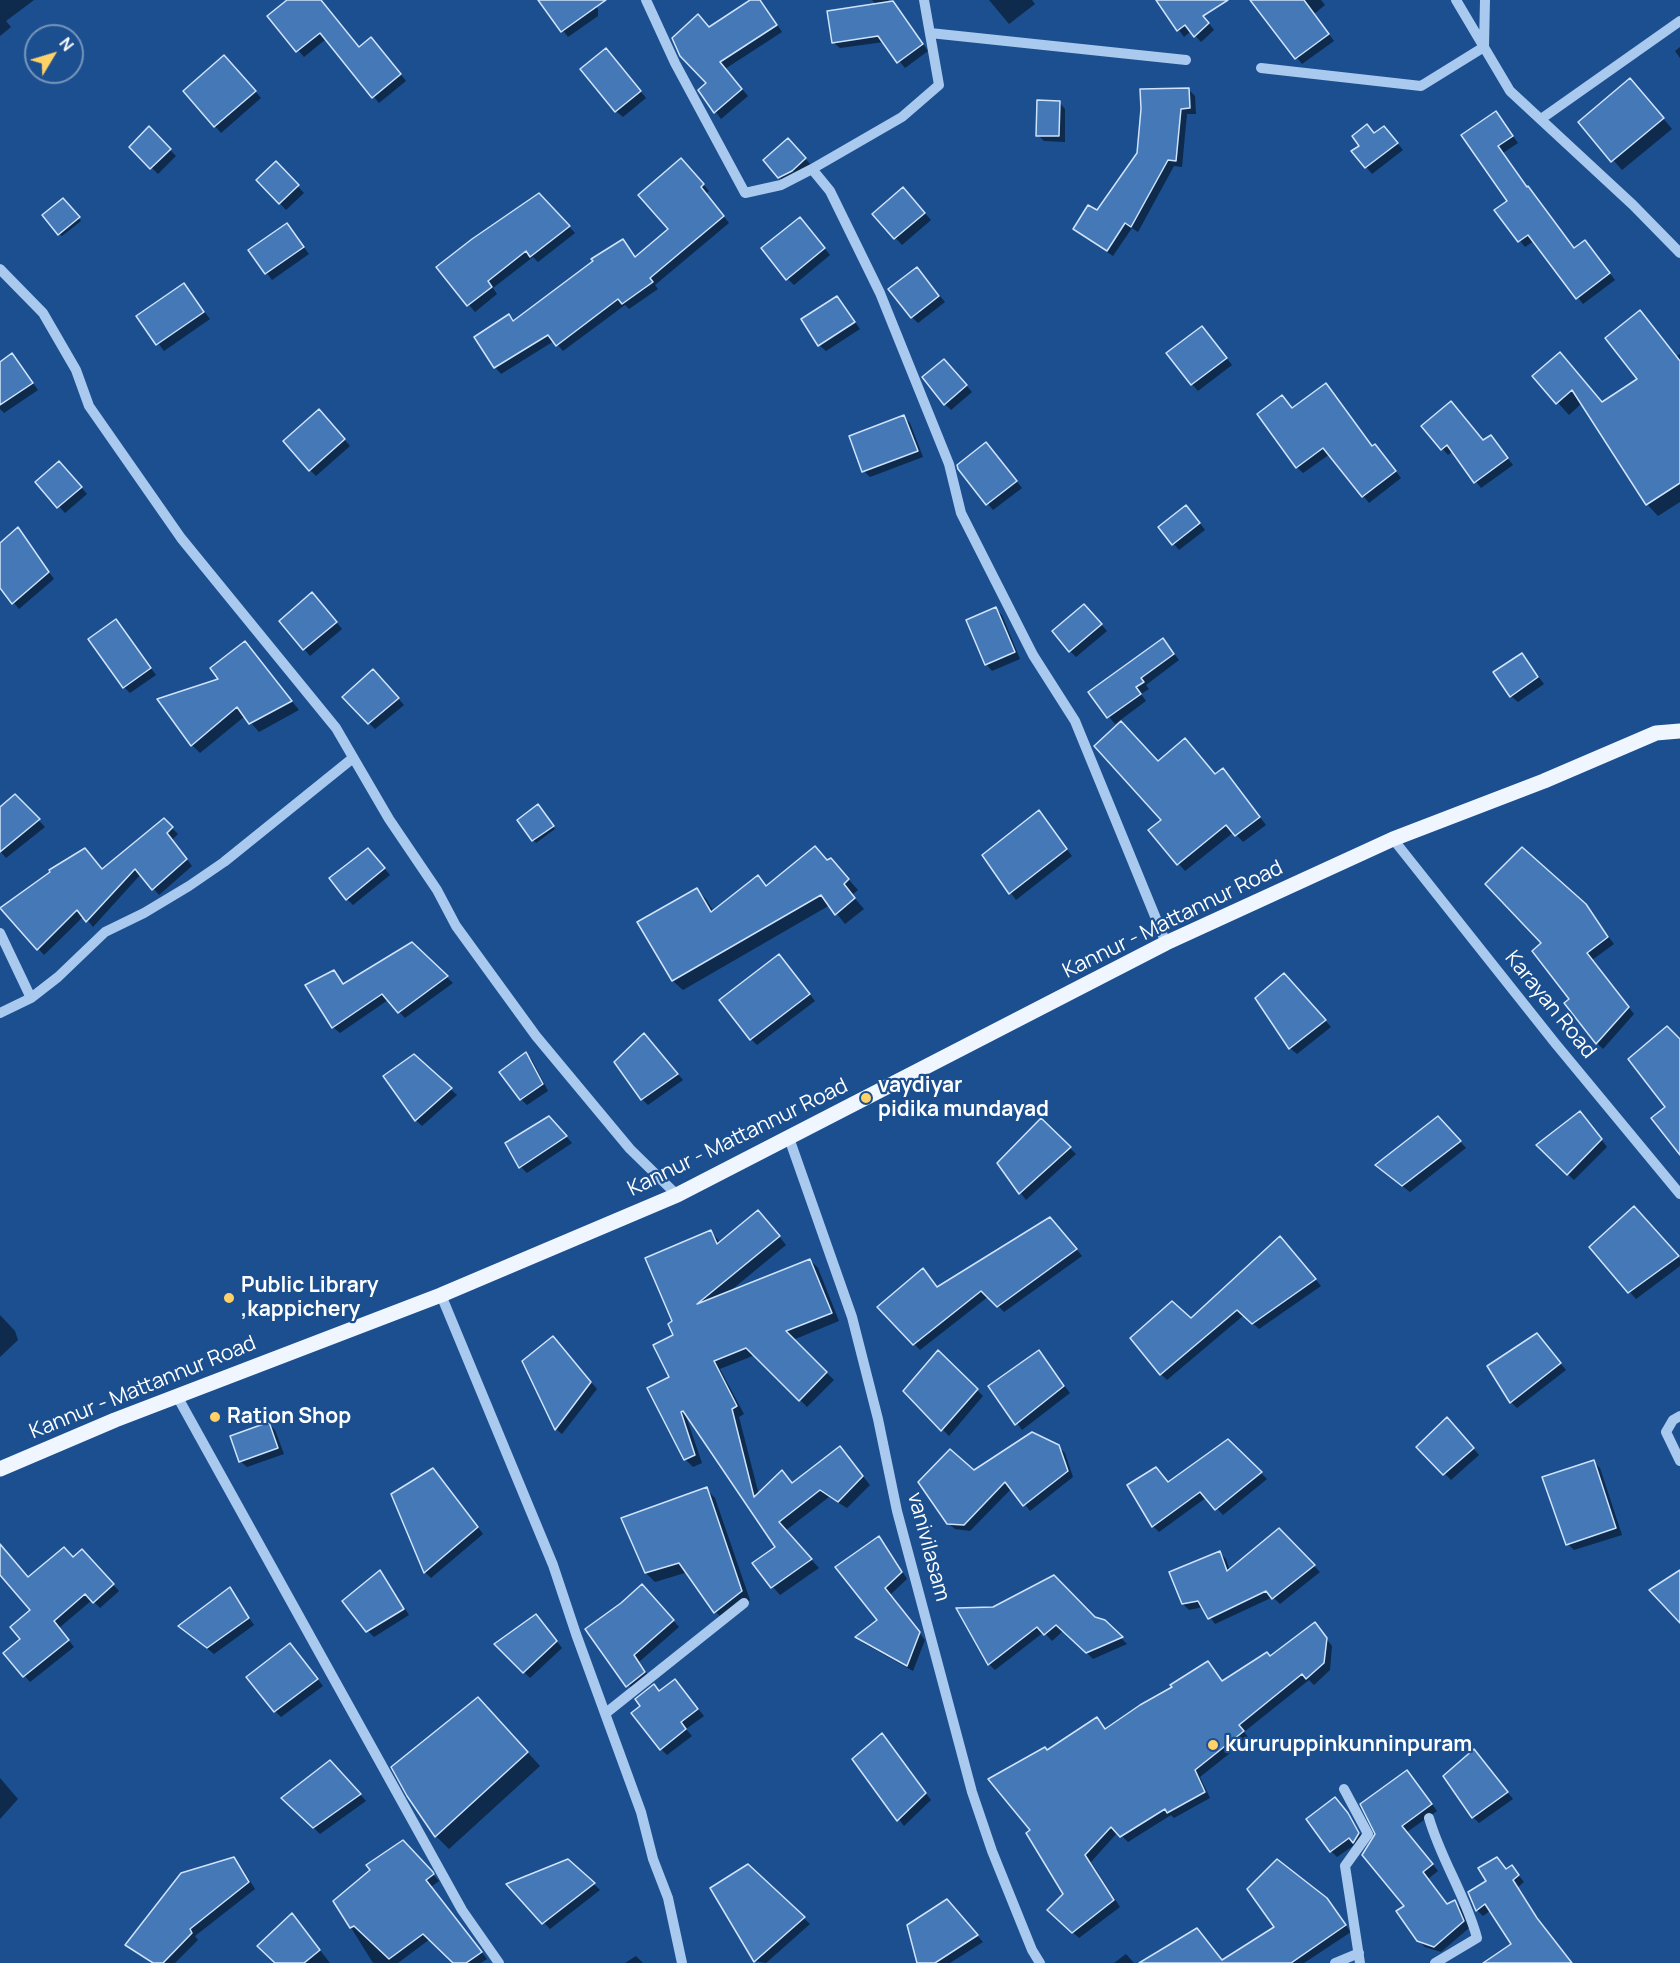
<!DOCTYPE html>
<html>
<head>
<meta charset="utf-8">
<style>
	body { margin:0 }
	#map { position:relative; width:1680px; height:1963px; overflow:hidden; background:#1b4f8f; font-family:Manrope,sans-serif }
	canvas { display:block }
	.north { position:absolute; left:24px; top:24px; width:60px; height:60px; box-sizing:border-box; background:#1b4f8f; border:2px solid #7695bc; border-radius:50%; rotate:52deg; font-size:16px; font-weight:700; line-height:24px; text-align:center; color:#fff }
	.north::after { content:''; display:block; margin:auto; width:21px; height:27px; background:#ffd166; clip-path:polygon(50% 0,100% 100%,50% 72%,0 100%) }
</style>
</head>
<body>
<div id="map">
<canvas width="1680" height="1963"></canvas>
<div class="north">N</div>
</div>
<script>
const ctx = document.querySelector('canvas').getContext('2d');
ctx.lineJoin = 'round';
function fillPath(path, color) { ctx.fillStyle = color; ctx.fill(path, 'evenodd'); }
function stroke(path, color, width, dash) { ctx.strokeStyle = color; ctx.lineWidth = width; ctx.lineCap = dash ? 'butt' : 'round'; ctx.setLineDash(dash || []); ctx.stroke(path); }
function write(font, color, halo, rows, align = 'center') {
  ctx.font = font + ' Manrope,sans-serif'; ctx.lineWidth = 4.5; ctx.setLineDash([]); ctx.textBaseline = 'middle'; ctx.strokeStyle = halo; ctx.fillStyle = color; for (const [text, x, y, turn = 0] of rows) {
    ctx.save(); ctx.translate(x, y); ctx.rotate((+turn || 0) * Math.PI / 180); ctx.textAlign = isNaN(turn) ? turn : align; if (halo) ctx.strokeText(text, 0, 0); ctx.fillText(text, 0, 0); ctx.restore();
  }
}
fillPath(new Path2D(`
	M0,0h34l-28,21 5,6 -11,9z
	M289,0h31l39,48 18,-3 29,36 -27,22 -53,-64 -22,18 -35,-41z
	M540,0h52l6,9v7l-30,21z
	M752,0h8l3,3 19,29 -57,37 23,27 -27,23 -21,-29 8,-7 1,-55z
	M872,0h17l-5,4 15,5 29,42 -23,17 -21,-26 -44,6 -7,-6 44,-37z
	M989,0h43l3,4 -26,20z
	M1161,0h30l23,30 -13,12 -10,-11 -7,6 -25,-35z
	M1252,0h69l4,5 -11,9 20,27 -32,23z
	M1680,47v11l-5,-7z
	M612,56l34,42 -23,19 -7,-6z
	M231,63l30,35 -40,35 -36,-42z
	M1189,90l6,6 1,18h-9l-5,53 -8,-1 -36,66 -6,-4 -19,28 -32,-21 -6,-6 22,-17z
	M1641,92l31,37 -50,41 -42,-48z
	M1059,102l6,7v33l-21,-1 -6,-6z
	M1496,113l22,30 -15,10 24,34 48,62 10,-7 30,38 -32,24 -49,-63 -9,6 -28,-36 12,-10 -46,-65z
	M149,128l27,28 -18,18 -27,-27z
	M1390,134l13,16 -31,24 -18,-22 21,-17z
	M794,146l17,19 -25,18 -7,-6z
	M276,163l28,30 -18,17 -27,-30z
	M687,166l22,25 -3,3 23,29 -74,62 3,4 -29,20 -4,-4 -62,46 -9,-10 -53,33 -6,-7 13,-51 6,6 108,-81 15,17 33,-29z
	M539,195l36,38 -37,29 -5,-5 -40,31 4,6 -22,18 -37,-45z
	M909,195l22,25 -29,25 -28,-31z
	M66,202l15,19 -19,15 -3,-2z
	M287,225l22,29 -37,26 -22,-30z
	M806,225l24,30 -36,30 -6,-6z
	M917,269l28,33 -27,21 -6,-6z
	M184,285l26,34 -46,32 -26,-35z
	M837,297l23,32 -34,22 -7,-6z
	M1640,312l37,44 3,-2v148l-22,14 -11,-12 -65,-101 -13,12 -35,-39 37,-10 32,37 37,-23z
	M1208,334l24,31 -34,26 -6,-7z
	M12,355l26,35 -34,23 -4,-4v-47l1,1z
	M950,367l22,25 -21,18 -6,-6z
	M1326,385l47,62 8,5 20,26 -32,25 -39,-49 -27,19 -6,-6 -5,-58z
	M325,417l25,29 -34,30 -6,-6z
	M904,417l6,6 13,34 -53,20 -6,-6z
	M1423,426l61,16 7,-5 22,28 -32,23 -28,-37 -5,4z
	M986,444l36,44 -29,22 -34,-42z
	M65,469l22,25 -22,19 -28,-31z
	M1192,513l13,17 -26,20 -19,-23z
	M18,529l36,50 -35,30 -19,-23v-40z
	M318,600l24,29 -32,27 -29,-35z
	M996,609l6,6 18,44 -28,12 -6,-7z
	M1090,612l17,19 -31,26 -6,-6z
	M116,621l40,54 -26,18 -6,-6z
	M245,643l54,67 -40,22 -14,-16 -45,37 -8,-8 28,-65z
	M1169,647l10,13 -33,25 3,4 -8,5 5,7 -31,23 -25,-31z
	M1522,655l22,29 -26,18 -7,-6z
	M379,677l25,28 -29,24 -6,-6z
	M1158,763l57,12 8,-5 43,55 -23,17 -9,-10 -49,39 -35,-41 13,-10z
	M15,796l30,31 -39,31 -6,-7v-42z
	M540,809l15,20 -19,14 -17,-23z
	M1039,812l33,44 -56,44 -32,-45z
	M164,820l14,14 -6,6 20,26 -33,29 -18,-21 -48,53 -9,-11 -40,39 -42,-47 101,-38z
	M374,856l16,19 -37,30 -6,-6z
	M831,860l27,30 -6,5 12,14 -19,15 -15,-19 -147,85 -10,-9 24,-92 9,10 8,13 44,-35 9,10z
	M1585,905l29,39 -22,16 42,54 -31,35 -6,-6 -26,-44z
	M412,944l41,39 -48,35 -17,-18 -48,33 -7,-6 1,-55 11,13z
	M779,956l36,45 -58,44 -6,-6z
	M1290,981l41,46 -34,27 -7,-6z
	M650,1041l33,39 -35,25 -6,-6z
	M526,1054l6,6 16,31 -21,14 -6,-6z
	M414,1056l43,39 -35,31 -6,-6z
	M1586,1119l21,28 -33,33 -36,-34z
	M1041,1120l35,34 -50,46 -27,-37z
	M555,1124l17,19 -45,30 -6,-6 -14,-23z
	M1444,1124l22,24 -56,44 -33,-26z
	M1640,1214l40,45v7l-44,33 -45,-52z
	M766,1220l20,25 -57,47 81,-32 8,8 21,53 -46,19 41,40 -27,27 -52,-52 -35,14 24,45 -5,3 20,78 31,-15 3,4 47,-36 30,37 -23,23 -18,-11 -44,34 34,37 -39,27 -7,-8 4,-40 -91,-131 16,47 -9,4 -8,-8 -14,-82 4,-42 -1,-13 37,-90 10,11z
	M1056,1225l26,31 -78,56 -15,-16 -69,54 -40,-43 58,-19z
	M1286,1244l35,42 -62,43 -15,-14 -77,65 -6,-6z
	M0,1315l15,16 3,9 -18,17z
	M1537,1335l29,35 -49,38 -6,-6z
	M559,1345l38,44 -35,45 -6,-5 -32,-67z
	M938,1352l45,44 -34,40 -44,-45z
	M1039,1352l31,41 -48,37 -31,-44z
	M269,1424l6,6 9,24 -37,13 -7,-6z
	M1453,1425l26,30 -28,25 -32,-33z
	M1228,1441l39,38 -44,36 -16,-18 -48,35 -6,-6 16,-43z
	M1058,1446l7,7 8,24 -43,34 -18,-23 -42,43 -15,-2 -7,-6 26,-51z
	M1594,1462l6,6 22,67 -48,15 -6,-6z
	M439,1476l44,58 -52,44 -6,-6 -32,-77z
	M706,1489l9,9 35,102 -26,21 -8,-9 -28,-40 -33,10 -9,-9z
	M1279,1530l41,42 -40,32 -7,-7 -58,27 -12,-17 -14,3 -6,-6 36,-52 7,7 4,12z
	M878,1537l7,7 22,35 -17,16 35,45 -12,31 -50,-28 -5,-6 21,-16z
	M0,1546l29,33 44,-20 15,-2 31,34 -19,17 -8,-8 -33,28 15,19 -44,35 -25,-29 17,-13 10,-30 -32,-37z
	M380,1572l6,7 23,36 -35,22 -6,-6z
	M229,1589l25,36 -40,29 -27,-22z
	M648,1593l31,34 -40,35 12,17 -17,13 -47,-63z
	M959,1610l135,8 10,4 23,22 -34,15 -29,-29 -12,11 -8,-9 -49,38 -6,-6z
	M542,1622l20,26 -32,30 -34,-34z
	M1315,1624l17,22 -2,24 -16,15 -5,-5 -65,52 5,6 -49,39 10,21 -36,20 -3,-3 -43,27 -10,-10 -27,30 29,45 -41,31 -30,-28 16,-16 -33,-64 15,-78 50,-33 9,11 117,-48 47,-24z
	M296,1651l27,35 -42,31 -6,-6z
	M675,1681l29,35 -18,13 6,7 -25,19 -6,-6 -1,-57z
	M491,1712l49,54 -91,83 -13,-13z
	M882,1735l49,65 -27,26 -50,-67z
	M1474,1751l39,48 -34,24 -6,-6z
	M336,1768l30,33 -46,33 -36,-36z
	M0,1778l18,21 -18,20z
	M1413,1778l24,33 -30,21 31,39 -10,8 20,27 7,-4 6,6 8,20 -28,24 -16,-5 -7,-7 -41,-106z
	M1341,1805l24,36 -9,3 -19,13 -6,-6z
	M409,1848l30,33 -8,6 56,72 -6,4h-27l-24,-24 -32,24h-25l-38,-61z
	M234,1859l6,6 15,24 -60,47 3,4 -23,23h-23l-25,-18z
	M1497,1859l10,11 5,-3 12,15 -6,5 25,39 28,37h-85l27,-18 -22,-35 -8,6 -6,-6 -7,-17 19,-12z
	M568,1860l32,30 -50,39 -42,-44z
	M748,1866l62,58 -44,39 -11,-2 -43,-73z
	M1326,1899l25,33 -47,31h-65z
	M953,1908l30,34 -33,21h-32z
	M298,1922l32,41h-53z
	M1126,1954l8,9h-20z
	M636,1956l7,7h-18z`), '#0007');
const building = new Path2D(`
	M287,0h34l38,47 12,-10 30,37 -29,24 -52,-65 -24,19 -29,-36z
	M538,0h68l-45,32z
	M750,0h10l17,25 -57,37 22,27 -28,24 -16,-23 8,-7 -26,-27 -8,-18 26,-24 11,13z
	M1156,0h72l-25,16 6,7 -15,14 -9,-12 -8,6z
	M1250,0h54l25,34 -34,25z
	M893,1l30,43 -26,19 -19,-27 -46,7 -5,-32z
	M606,48l35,43 -26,21 -35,-43z
	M224,55l32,36 -42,36 -31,-36z
	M1630,78l34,40 -53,44 -33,-40z
	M1189,88l1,20 -9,1 -5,52 -8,-1 -37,67 -6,-4 -18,28 -34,-22 15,-24 9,5 40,-57 4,-44 -1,-20z
	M1037,100l23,1 -1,35h-23z
	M1496,111l17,25 -15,10 29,41 1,-1 46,62 11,-8 25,33 -34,26 -48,-64 -10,7 -24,-32 13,-9 -46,-66z
	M1367,124l7,9 10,-7 14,17 -33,25 -14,-17 8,-5 -7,-10z
	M149,126l22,23 -21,20 -21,-22z
	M788,138l18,20 -14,13 -14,7 -15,-18z
	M681,158l23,26 -3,3 23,29 -74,62 3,4 -31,22 -4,-5 -62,47 -8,-11 -54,33 -20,-31 35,-23 4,7 80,-60 -2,-2 32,-20 12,18 33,-28 -30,-34z
	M276,161l23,24 -20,19 -23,-24z
	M903,187l22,26 -31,26 -22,-25z
	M539,193l31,33 -40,31 -4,-6 -38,30 4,6 -25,19 -31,-39 36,-28z
	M63,198l17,19 -22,18 -16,-20z
	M800,217l25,31 -39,32 -25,-32z
	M287,223l17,24 -39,27 -17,-24z
	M917,267l22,29 -28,22 -23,-29z
	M184,283l20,29 -48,33 -20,-29z
	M837,296l18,26 -37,24 -17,-27z
	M1640,310l40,51v122l-34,22 -74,-115 -16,14 -24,-28 28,-24 42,50 35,-23 -32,-41z
	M1202,326l25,32 -36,27 -25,-32z
	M12,353l21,30 -33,22v-43z
	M944,359l23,26 -23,20 -22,-28z
	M1326,383l46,63 3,-2 21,27 -34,26 -39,-49 -27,20 -39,-54 25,-19 10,13z
	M1451,401l32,39 8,-5 17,23 -34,25 -27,-38 -6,5 -20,-24z
	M319,409l26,30 -36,32 -26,-30z
	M904,415l14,36 -56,21 -13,-36z
	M986,442l31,39 -31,24 -28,-36 -1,-4z
	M59,461l23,26 -25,21 -22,-26z
	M1186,505l14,18 -28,22 -14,-18z
	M18,527l31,45 -37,32 -12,-16v-45z
	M312,592l25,30 -34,28 -24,-29z
	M1084,604l18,20 -33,28 -17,-21z
	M996,607l19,45 -30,13 -19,-45z
	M116,619l35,49 -28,20 -35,-49z
	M1163,638l11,16 -33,24 3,4 -8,5 5,7 -34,24 -19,-26z
	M245,641l47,60 -43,23 -12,-17 -46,39 -34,-47 61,-20 -8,-11z
	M1522,653l16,24 -28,20 -17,-25z
	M373,669l26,29 -31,26 -26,-27z
	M1121,721l37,40 27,-23 30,36 8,-6 37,49 -25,19 -9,-11 -49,40 -29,-35 13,-10 -67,-74z
	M15,794l25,25 -40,33v-45z
	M538,804l16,22 -22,15 -15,-21z
	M1039,810l28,39 -58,45 -27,-39z
	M164,818l9,9 -6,6 20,26 -35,31 -17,-21 -49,53 -9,-12 -40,40 -37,-42 50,-36 -1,-2 36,-22 17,21z
	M815,846l12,14 4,-2 18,21 -5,5 11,14 -20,17 -14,-20 -149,86 -35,-59 60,-34 14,24 47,-37 8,11z
	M1522,847l64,57 22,33 -21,16 42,54 -33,37 -32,-41 5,-4 -37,-48 9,-8 -56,-59z
	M368,848l17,20 -39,32 -17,-22z
	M412,942l36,34 -50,37 -16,-19 -50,34 -27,-43 29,-15 9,14z
	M779,954l31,40 -60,46 -31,-40z
	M1284,973l42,47 -37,29 -34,-51z
	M1667,1026l13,13v116l-29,-37 14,-11 -37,-48z
	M644,1033l34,41 -37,26 -27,-38z
	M526,1052l17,32 -23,16 -21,-28z
	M414,1054l38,34 -37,33 -32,-45z
	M1580,1111l22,28 -35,36 -31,-30z
	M549,1116l18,20 -48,32 -14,-25z
	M1438,1116l23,25 -59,45 -27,-21z
	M1041,1118l30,29 -52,47 -22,-31z
	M1634,1206l45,50 -51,37 -39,-46z
	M758,1210l22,26 -83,68 113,-45 22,54 -46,18 41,41 -28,29 -53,-53 -32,13 23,45 -5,3 22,88 28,-27 10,13 48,-37 23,30 -25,26 -18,-12 -41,32 33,37 -41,29 -19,-25 23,-16 -92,-136 -2,1 14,43 -11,5 -37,-72 22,-11 -16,-32 20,-10 -5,-11 4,-3 -27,-63 66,-28 6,14z
	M1050,1217l27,32 -80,58 -16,-16 -68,54 -36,-38 46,-39 14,19z
	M1280,1236l36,43 -64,45 -15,-14 -77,65 -30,-37 42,-37 19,17z
	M1537,1333l24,30 -51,40 -23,-37z
	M553,1336l38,46 -36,48 -33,-69z
	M938,1350l40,39 -37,42 -38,-40z
	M1039,1350l25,36 -49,39 -27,-39z
	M1447,1417l27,31 -31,27 -27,-28z
	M269,1422l9,26 -39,14 -9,-26z
	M1032,1432l27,13 9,26 -45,35 -18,-24 -41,43 -17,-1 -29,-42 32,-33 24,21z
	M1228,1439l34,33 -47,38 -15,-18 -48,35 -25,-42 29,-18 12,15z
	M1594,1460l22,68 -50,17 -24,-68z
	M433,1468l45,59 -54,46 -33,-79z
	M707,1487l35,104 -28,22 -35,-50 -34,10 -24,-55z
	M1279,1528l36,37 -43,34 -6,-8 -58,28 -10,-18 -16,3 -13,-32 51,-21 7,20z
	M879,1536l23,36 -17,16 35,44 -13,34 -52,-29 22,-17 -42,-53z
	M0,1544l28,33 36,-30 9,10 9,-8 32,35 -21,19 -8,-9 -31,27 15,19 -46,37 -20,-24 17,-14 -10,-12 20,-17 -30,-35z
	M380,1570l24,39 -38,23 -24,-31z
	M1680,1570v53l-31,-33z
	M1054,1575l41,42 10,3 18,17 -37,16 -30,-28 -12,10 -7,-8 -49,38 -32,-57 37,-1z
	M642,1584l32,36 -40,35 11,17 -19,15 -41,-58 36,-26z
	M230,1587l19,31 -42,30 -29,-22z
	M536,1614l21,27 -34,32 -29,-29z
	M1315,1622l12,16 -3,25 -18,16 -4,-5 -63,51 5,6 -49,39 10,22 -38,21 -2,-4 -45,28 -9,-10 -26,28 29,45 -42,33 -25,-23 16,-16 -37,-61 4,-3 -42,-51 57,-32 2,3 50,-33 8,12 35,-24 32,-18 -2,-2 38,-24 14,20 45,-29 3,4z
	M290,1643l28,36 -44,33 -28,-35z
	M675,1679l23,30 -17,13 5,7 -26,21 -29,-37 9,-7 -5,-7 19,-15 5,7z
	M478,1697l50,55 -93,85 -28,-41 -16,-29z
	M882,1733l44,60 -29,28 -45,-62z
	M1474,1749l34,43 -36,26 -29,-42z
	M330,1760l31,34 -48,34 -32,-30z
	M1407,1770l25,34 -30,22 31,38 -10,8 24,32 8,-4 9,21 -30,26 -17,-6 -21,-30 8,-5 -42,-51 13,-21 -15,-30z
	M1335,1797l13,16 11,20 -6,10 -4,-5 -19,14 -24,-33z
	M403,1840l30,32 1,2 -8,6 56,72 -16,11h-13l-30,-29 -34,25 -35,-33 -4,2 -17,-27 37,-31 -4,-5z
	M234,1857l15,25 -59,47 2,4 -29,30h-10l-28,-18 56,-72z
	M1497,1857l9,12 6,-4 7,10 -6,5 24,38 35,45h-89l28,-19 -26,-40 -9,7 -8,-19 18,-11 -8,-13z
	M568,1859l27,24 -53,41 -36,-40z
	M1277,1859l50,39 19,27 -55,38h-152l58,-35 25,32 52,-33 -27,-38z
	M748,1864l57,53 -51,45 -44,-74z
	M947,1899l31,36 -43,28h-18l-10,-38z
	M292,1913l28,37 -16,13h-29l-18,-17z`);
fillPath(building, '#4478b7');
stroke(building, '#cfe3fa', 1.5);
stroke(new Path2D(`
	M646,0l29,63 70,130 36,-8 31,-16 18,22 50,102 69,171 12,49 72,142 42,66 91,222
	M1456,0l54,91 123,114 47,48
	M930,33l256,27
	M1261,68l160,18 63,-39 1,-47
	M1541,119l139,-98
	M812,169l90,-52 37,-32 -15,-85
	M0,269l43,44 33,57 13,36 92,132 155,190 53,91 48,71 19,36 80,110 94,113 47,46
	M1393,839l162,204 125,151
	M0,933l31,65
	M0,1013l31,-15 27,-21 47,-45 39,-19 45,-27 35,-24 129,-104
	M789,1138l63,179 26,102 19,92 75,281 20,59 40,99 8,13
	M441,1295l112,270 23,69 65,178 12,47 15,39 14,65
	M177,1396l285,514 37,53
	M1680,1416l-7,4 -7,12 14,29
	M606,1713l138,-110
	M1344,1789l24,45 -23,32 15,97
	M1429,1818c12,42 37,78 48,120l-42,25
	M1335,1963l24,-10`), '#a9c9ee', 10);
stroke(new Path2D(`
	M0,1469l115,-49 326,-125 236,-100 489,-252 227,-104 151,-58 112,-48 24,-2`), '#f0f6ff', 15);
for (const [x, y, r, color] of [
	[866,1098,6,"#ffd166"],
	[229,1298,6,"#ffd166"],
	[215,1417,6,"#ffd166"],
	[1213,1745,6,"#ffd166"]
]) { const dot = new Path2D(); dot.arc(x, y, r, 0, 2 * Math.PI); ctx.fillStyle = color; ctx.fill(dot); stroke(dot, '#1b4f8f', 2); }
write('21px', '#fff', '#1b4f8f', [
	["Kannur - Mattannur Road",1173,920,-26],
	["Karayan Road",1550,1005,51],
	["Kannur - Mattannur Road",738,1138,-26],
	["Kannur - Mattannur Road",143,1388,-22],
	["vanivilasam",928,1547,75]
]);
write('bold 21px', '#fff', '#1b4f8f', [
	["vaydiyar",878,1086],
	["pidika mundayad",878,1110],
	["Public Library",241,1286],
	[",kappichery",241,1310],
	["Ration Shop",227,1417],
	["kururuppinkunninpuram",1225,1745]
], 'left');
</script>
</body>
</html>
